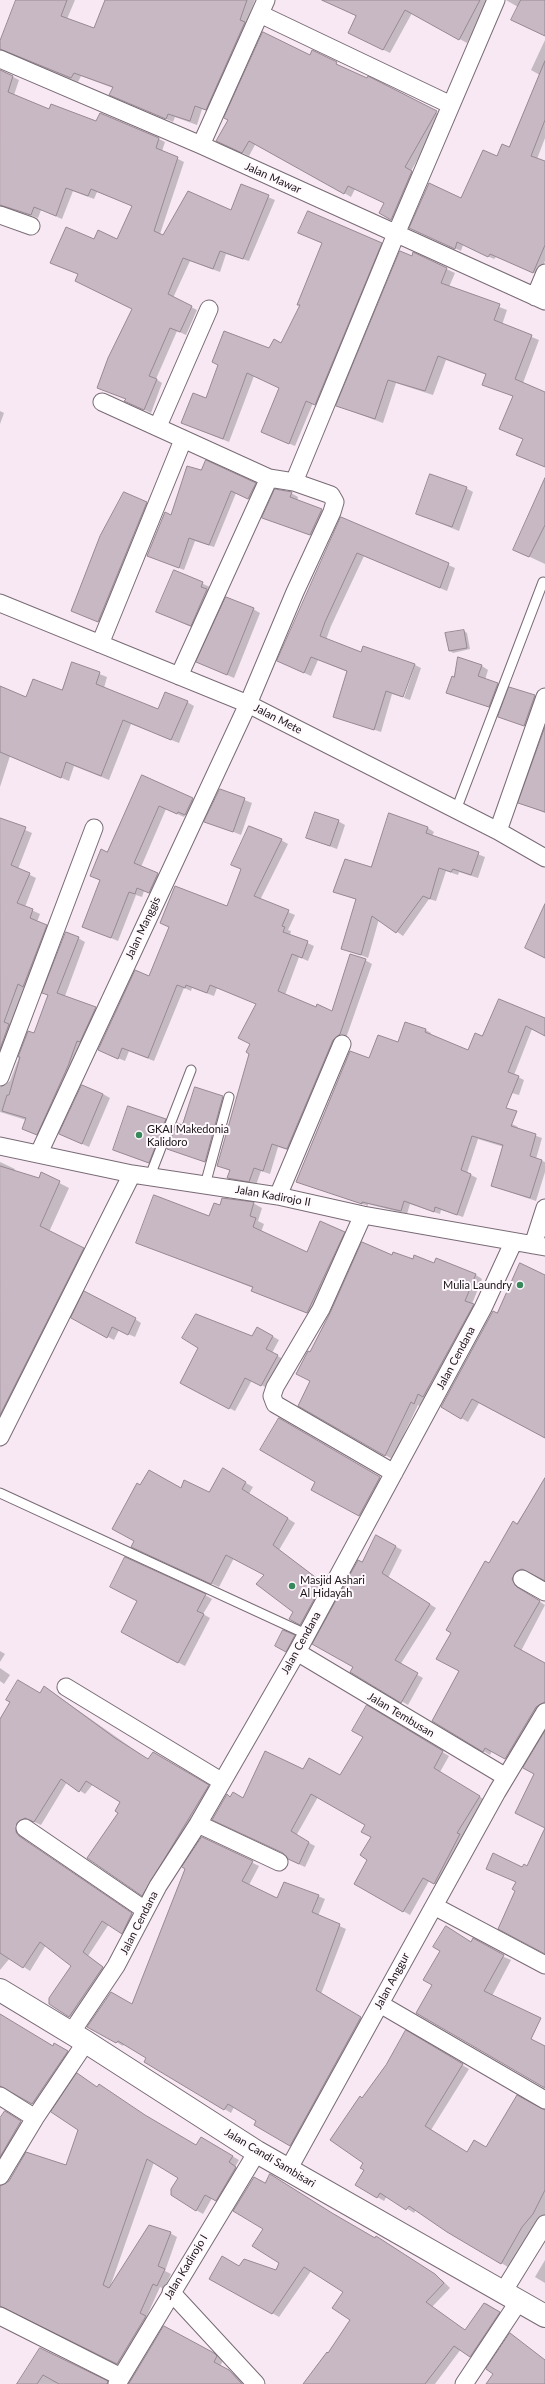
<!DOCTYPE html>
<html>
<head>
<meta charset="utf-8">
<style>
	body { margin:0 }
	canvas { display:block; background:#f7e8f3 }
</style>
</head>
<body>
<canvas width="545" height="2384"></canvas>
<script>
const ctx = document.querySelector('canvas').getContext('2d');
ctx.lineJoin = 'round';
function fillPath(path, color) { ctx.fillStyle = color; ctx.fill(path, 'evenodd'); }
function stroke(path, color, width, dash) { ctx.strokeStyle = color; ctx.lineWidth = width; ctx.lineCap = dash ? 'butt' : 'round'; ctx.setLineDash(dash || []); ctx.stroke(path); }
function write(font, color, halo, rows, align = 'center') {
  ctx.font = font + ' Lato,sans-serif'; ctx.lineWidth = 4; ctx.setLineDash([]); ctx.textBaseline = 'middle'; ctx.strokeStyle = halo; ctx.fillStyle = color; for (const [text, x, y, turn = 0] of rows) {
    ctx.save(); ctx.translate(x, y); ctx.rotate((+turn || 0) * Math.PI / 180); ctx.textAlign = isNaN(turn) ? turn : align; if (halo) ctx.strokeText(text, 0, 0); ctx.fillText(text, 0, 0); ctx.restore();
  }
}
fillPath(new Path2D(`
	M15,0h60l-8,19 27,11 12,-30h149l-42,113 -11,-4 -5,16 -22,-8 -2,5 -56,-24 -4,-10 -32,-12 -3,6 -78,-33v-6l17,-42z
	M345,0h147l-25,43 -55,-30 -22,40 -41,-20 8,-17z
	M506,0h39v36l-27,-29z
	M545,40v38l-14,-8z
	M313,51l29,17 25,12 1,-2 75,38 -32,55 7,4 -20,48 -17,-10 4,-10 -30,-14 -4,8 -95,-54 -7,13 -25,-12 86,-87z
	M0,70l19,10 -5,15 36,15 109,29 6,3 -3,9 22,11 -24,72 4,2 67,-25 10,-25 34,14 -26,61 -23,-7 -6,18 -30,-11 -17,37 24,12 -11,25 -9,-4 -21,48 6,4 -11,30 -19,-9 -6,-5 -28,-12 35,-78 -54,-34 -21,-9 36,-26h23l16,-34 -36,-14 -3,7 -21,-8 -11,28 -21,-9 -3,8 -28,-9 -10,2z
	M545,82v56l-8,21 8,3v99l-6,14 -43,-18 -2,2 -31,-14 -2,6 -50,-23 50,-28 36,-43 13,-9z
	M381,244l6,3 -66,160 -8,-4 -18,43 -33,-14 18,-44 -26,-12 -25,66 -47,-19 24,-24 64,-50 11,-5 20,-39 -2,-1z
	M414,254l41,19 -6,14 58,23 -5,15 37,15 -16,43 22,10v74l-20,-8 -1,-19 -16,-7 6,-36 -31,-13 4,-9 -41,-15 -13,35 -37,-12 -13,40 -46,-17z
	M0,411l4,2 -4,11z
	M187,467l74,20 -7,15 -18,-9 -22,54 -19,-6 -11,29 -36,-14 23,-40z
	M545,480v84l-30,-14z
	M466,488l7,4 -14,39 -42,-17z
	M291,493l7,4 -1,4 32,13 -11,24 -55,-20z
	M146,503l7,4 -48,118 -33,-15z
	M341,518l114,50 -8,23 -83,-35 -33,70 -5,14 36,13 51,11 -11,33 -10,-3 -11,38 -47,-16 14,-44 -30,-12 -7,16 -33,-15z
	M174,571l36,16 -2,4 6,3 -16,36 -41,-18z
	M253,609l7,4 -26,65 -37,-16z
	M464,631l3,2 3,16 -17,4 -3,-2z
	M72,663l35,14 -3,11 54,22 29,-8 7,4 -15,37 -48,-19 -22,56 -35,-14 -5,15 -59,-25 -10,31v-100l27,12 35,-8z
	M415,665l6,3 -11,32 -6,-2z
	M482,666l6,4 -3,10 20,8 -9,22 -49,-18z
	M510,688l32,12 -10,29 -33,-13z
	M545,730v83l-25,-10z
	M143,777l57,26 -7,15 -8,-3 -1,2 -18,-8 -25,58 24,11 -9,18 -12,-5 -2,6 -6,-2 -18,46 -35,-15 18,-45 -9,-5 16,-23z
	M220,790l32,13 -11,32 -35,-14z
	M390,815l38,13 6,4 -2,4 53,21 -7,21 -19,-6 -1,3 -12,-4 -10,30 -7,-2 -26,37 -24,-17 -11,39 -25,-10 14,-48 -23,-9 38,-23z
	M0,819l32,14 -14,36 18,9 -11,29 15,7 -3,8 17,8 -54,142z
	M338,821l7,4 -8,24 -30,-11z
	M281,840l7,4 -28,56 35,15 -7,15 3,1 -1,4 24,11 -6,15 -9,-4 -14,38 31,14 16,3 33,-52 7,4 -26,74 -52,114 -16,-5 -8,27 -9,-3 -5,14 -21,-4 -7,-3 2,-7 -12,-6 32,-111 7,-50 -40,-16 -3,8 -22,-8 -1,3 -7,-3 -30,73 -25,-10 -4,10 -19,-8 44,-76 20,-50 -8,-4 65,-16z
	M78,938l7,4 -20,54 38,16 -59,126 -21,-9 3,-9 -26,-8v-25l10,-6 19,-49 6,2 14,-38 -6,-3z
	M545,1019v16l-13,-6 -18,46 10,5 -5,15 -33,-9 -8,27 34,11 6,3 -1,2 25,9 -6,21 9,3v10l-9,29 -44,-15 12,-39 -26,-8 -11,34 10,5 -14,39 -22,-7 -1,4 -30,-10 -3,10 -39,-10v2l-71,-25 73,-122 56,-29 5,3v2l38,17 13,-15z
	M103,1094l7,4 -21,49 -29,-13z
	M223,1097l6,3 -18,64 -43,-16 14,-22z
	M165,1120l7,4 -16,42 -42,-16z
	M0,1162l15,7 -1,2 25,8 3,-5 27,14 -20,44 43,22 -92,179z
	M253,1203l9,5 -4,13 6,3 -3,8 46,22 37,-21 9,5 -37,79 -55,-22 -9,-5 1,-2 -116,-46 73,-25 10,-11z
	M392,1256l43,8 41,11 6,4 -10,25 8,5 -59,98 -3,-2 -26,54 -93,-54 13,-24 -1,-28z
	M545,1275v163l-66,-35 -11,19 -26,-15 55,-93z
	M135,1319l6,4 -6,14 -16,-7 -5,10 -36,-19z
	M258,1328l21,12 -7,13 11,6 -16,29 -15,-8 -17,31 -48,-25 65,-49z
	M279,1419l110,64 -21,37 -55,-31 3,-7z
	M223,1470l30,17 -4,7 46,29 -16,27 51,38 -22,40 -11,-5 -3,-11 -29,-37 -31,-17 -15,29 -80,-37 -4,-9 6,-55 68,7z
	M545,1482v97l-16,-6 -9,5v11l25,16 -24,46 24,13v29l-9,16 6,4 -29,49 -21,-11 -2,4 -57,-34 27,-50 29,-107z
	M376,1536l26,14 -14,28 48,30 -36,57 23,13 -15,27 -56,-33 3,-5z
	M205,1595l7,4 -9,15 7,4 -25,48 -57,-30z
	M294,1636l3,2 -8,15 -13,-8z
	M0,1651l5,3 -5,8z
	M0,1668l10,7 -6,9 -4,-3z
	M45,1687l104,73 4,-7 61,37 -66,108 -6,-3 -23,-83 2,-10 -28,-18 -8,10 -18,-12 -26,43 -9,-4 -9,5 -1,10 4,5 112,77 -10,18 -19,-12 -21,32 21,15 -33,49 -26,-16 23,-38 -27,-21 -16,26 -20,-13 -10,12v-248l40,-28z
	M367,1707l82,49 -9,16 45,28 -44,87 -12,-6 -19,34 -55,-32 13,-24 4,-22 -5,-12 -49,-28 -22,39 19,10 -10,21 -9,-4 -66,-65 13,1 60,-29 37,7 24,-40z
	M202,1838l57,28 -10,19 29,14 40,-3 7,3 -7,17 28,13 -25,65 46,28 -70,127 -42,-25 2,-4 -23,-13 -3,6 -86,-52 2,-3 -23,-14 -1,2 -34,-20 43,-20z
	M472,1943l39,17 -19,36 13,33 40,20v38l-111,-102 7,-35z
	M0,2015l53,32 2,-2 18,10 -34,52 -27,-16 -12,-2z
	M406,2032l63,37 -38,61 37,23 19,-5 58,-37v111l-3,3 -6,-2 -28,44 -61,-36 -31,-21 -2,3 -27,-17 -3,5 -27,-16 8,-15 -3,-71 25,-34z
	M98,2088l98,59 5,-9 38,22 -4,7 8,4 -20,33 -11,-6 -9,16 -7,-4 -17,-32 -25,-16 -44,125 60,-54 7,4 -12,34 6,3 -7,15 -4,-2 -14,31 6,3 -27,46 -113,-57 -12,1v-124l66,-21z
	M5,2112l23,14 -28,46v-52z
	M339,2218l36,21 8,2 59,39 8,8 -18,19 34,24 20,-28 20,13 -29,44 -16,-11 -26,35h-132l26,-30 23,-34 -8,-28 -33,-21 -32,46 -68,-39 29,-11 36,4z
	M545,2260v23l-10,-6z
	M164,2327l57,31 2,3 -3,5 16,9 9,9h-117z
	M41,2349l69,35h-92z`), '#0003');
const building = new Path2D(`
	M16,0h51l-6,16 33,12 11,-28h142l-7,20 5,2 -39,88 -11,-4 -5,15 -22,-7 -2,5 -57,-24 4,-8 -39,-14 -3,5 -71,-29v-8z
	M322,0h158l-21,40 -54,-30 -22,40 -35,-17 8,-17z
	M521,0h24v36l-34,-16z
	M263,32l47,23 2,-5 25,12 -1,2 31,14 1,-2 69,35 -32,56 7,4 -21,49 -12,-7 5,-10 -36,-17 -4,8 -95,-53 -7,12 -26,-12 12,-21 -4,-2z
	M545,61v59l-14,36 14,5v84l-12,28 -43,-19 -2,3 -31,-15 -2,7 -46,-21 20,-45 32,15 22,-48 14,6 5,-12 7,3z
	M0,70l13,6 -5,16 41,17 2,-5 45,17 4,-8 59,25 -3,10 22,9 -24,74 9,4 25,-44 43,19 10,-26 28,11 -26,64 -23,-8 -7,18 -30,-11 -15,36 24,12 -12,26 -10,-4 -21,48 8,3 -13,31 -20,-9 2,-2 -29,-11 11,-30 24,-49 -57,-28 3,-7 -28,-11 16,-36 28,12 4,-9 19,9 15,-33 -41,-17 -3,7 -22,-8 -10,28 -22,-9 -3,8 -31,-10z
	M308,211l74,32 -67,162 -9,-4 -17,43 -28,-12 18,-44 -32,-15 -24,66 -42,-16 12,-30 13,5 12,-33 -6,-3 12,-31 45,17 5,-9 7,4 19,-38h-3l25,-62 -24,-10z
	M400,251l12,5 1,-4 34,16 -6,15 59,21 -6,16 38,15 -17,44 30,13v75l-29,-12 7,-16 -24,-10 14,-33 -31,-11 4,-11 -48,-18 -13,35 -37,-11 -13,39 -39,-13z
	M206,460l50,23 -8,16 -17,-8 -22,54 -20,-7 -10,30 -32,-12 18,-44 6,3 16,-49 14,4z
	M430,474l37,13 -15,40 -36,-13z
	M545,478v47l-16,32 -16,-7z
	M275,489l17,3 -2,5 32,12 -12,26 -48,-17z
	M124,492l23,10 -49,120 -27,-11 29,-75z
	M341,517l108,46 -9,25 -83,-35 -32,69 -5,14 41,16 2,-6 52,18 -12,33 -17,-6 -12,39 -41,-13 14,-46 -36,-14 -7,16 -27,-12z
	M174,570l29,12 -2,5 6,2 -16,37 -35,-14z
	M226,597l28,11 -27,67 -31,-13z
	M464,630l3,18 -18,3 -4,-18z
	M458,657l24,8 -4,11 20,7 -9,24 -43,-14 6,-17 2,1z
	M72,662l28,10 -4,12 62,25 7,-17 23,9 -17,39 -48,-20 -22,56 -35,-14 -5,16 -61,-26v-66l26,11 7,-18 29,11z
	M509,687l26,8 -11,31 -26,-9z
	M545,727v85l-27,-9z
	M142,775l51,23 -8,17 -7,-3 -1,2 -18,-8 -25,57 24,10 -9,20 -12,-5 -2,6 -6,-2 -18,46 -29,-11 18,-47 -10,-4 11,-27 6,3z
	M220,789l25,9 -12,34 -29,-10z
	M315,812l24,8 -9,26 -24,-8z
	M389,813l39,14 -2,6 53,19 -8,23 -18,-6 -2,3 -12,-4 -9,31 -7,-3 -27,37 -24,-17 -11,39 -20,-6 15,-50 -23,-7 12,-33 26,8z
	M0,818l26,9 -15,38 19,8 -13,30 16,6 -3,9 17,7 -24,62 -5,-3 -14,38 5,2 -9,25z
	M249,826l33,13 -28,57 35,14 -7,16 3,1 -2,5 25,9 -6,17 -10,-4 -14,37 38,16 1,-3 15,7 18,-57 16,5 -26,75 -7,6 -46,109 -15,-5 -9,27 -9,-3 -5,14 -22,-4 3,-8 -13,-4 32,-112 -3,-2 4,-8 -12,-6 18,-34 -46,-19 -3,8 -21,-8 -1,3 -8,-3 -29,73 -26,-10 -4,11 -20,-9 37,-80 14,6 20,-49 -9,-4 15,-37 52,20 14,-37 -10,-4z
	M545,904v54l-20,-10z
	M66,932l13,5 -22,56 39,14 -16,35 -3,-1 -9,25 -31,69 -15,-6 4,-11 -24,-7 5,-16h2l11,-38h-2l10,-26 6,2 14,-38 -6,-2z
	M499,999l46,19v18l-19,-10 -18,46 11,4 -13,32 11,3 -6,15 25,8 -6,22 12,4 -12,38 -39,-12 12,-41 -31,-9 -11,34 10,4 -14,41 -22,-8 -1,5 -30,-11 -3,10 -39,-9v2l-66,-22 54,-131 19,7 9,-23 20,7 7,-20 21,7 -1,3 43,18 7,-17 7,3z
	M82,1085l21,9 -21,50 -23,-10z
	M195,1087l28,9 -18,66 -38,-13 10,-26 5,2z
	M128,1106l38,13 -17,44 -36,-13z
	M0,1166l39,12 2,-6 19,9 -20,45 44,22 -84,167z
	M154,1195l55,21 5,-13 6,2 2,-7 32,4 -4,14 6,2 -3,9 54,25 13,-31 25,11 -38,81 -56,-22 2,-4 -117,-44z
	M362,1242l30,13 1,-3 20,7 1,-4 20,8 2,-5 40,16 -11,27 9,3 -51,93 -5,-3 -4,10 -3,-2 -26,54 -87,-50 12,-25 -14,-7 12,-23 2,1 20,-39z
	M520,1263l25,12v163l-73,-39 -11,20 -20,-12 52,-96 4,2z
	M84,1291l52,27 -8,17 -16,-8 -5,11 -36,-20z
	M196,1314l56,22 5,-9 16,9 -7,13 12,6 -17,31 -16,-8 -16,31 -49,-26 18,-35 -16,-10z
	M279,1418l101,59 -21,39 -48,-26 4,-8 -55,-32z
	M223,1468l23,14 -4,7 46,29 -15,27 50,38 -23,42 -11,-6 4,-7 -37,-28 8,-9 -38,-20 -15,29 -80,-37 3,-6 -22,-12 25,-46 3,2 9,-15 32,18 3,-8 25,12z
	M545,1478v103l-23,-12 -5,2 -5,8 5,8 23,14 -26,45 31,17v39l-9,5 -31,52 -20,-11 -2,4 -51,-31 27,-50 -23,-12 15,-26 -5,-3 39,-69 4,2 24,-42 4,3z
	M376,1535l20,11 -14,27 48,31 -35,56 23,13 -17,30 -51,-31 3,-5 -41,-23 46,-84 4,2z
	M125,1557l81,37 -9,17 7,3 -26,49 -57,-31 16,-31 -27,-14z
	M283,1630l12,5 -9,17 -11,-6z
	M18,1680l22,13 4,-7 71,52 33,21 5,-7 56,33 -67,111 -55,-38 31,-45 -3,-2 5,-9 -34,-21 -7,11 -18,-13 -27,43 -9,-4 -8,5 -1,9 3,4 113,77 -10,21 -20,-13 -19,31 20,15 -34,50 -20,-13v-6l22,-32 -31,-24 -17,26 -23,-15v-234l10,-17 -4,-2z
	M367,1705l76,46 -9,17 46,28 -23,37 3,1 -26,50 -11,-6 -20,34 -49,-28 13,-24 -7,-5 11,-18 -10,-5 4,-7 -54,-31 -20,37 18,11 -10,22 -11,-5 -5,-6 -71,-33 15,-26 3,3 3,-5 10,6 22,-47 38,18 6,-11 31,17 23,-38 -11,-6z
	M545,1731v223l-47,-25 17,-38 -3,-2 4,-7 -30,-13 7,-16 29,14 2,-3 3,2 18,-38 -30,-15 19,-39 -11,-6z
	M202,1837l51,24 -11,20 35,17 7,-16 35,13 -7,17 28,12 -24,66 45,27 -71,129 -36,-21 2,-4 -28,-17 -4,6 -80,-48 2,-4 -28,-17 -2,2 -29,-16 24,-35 21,12 53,-135 -3,-2z
	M446,1926l25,16 2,-4 31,17 -20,36 57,27 -10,21 14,7v42l-129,-75 16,-28 -9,-5 17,-29 -7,-4z
	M0,2014l53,32 1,-3 14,8 -36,53 -32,-18z
	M406,2030l57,34 -38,62 42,26 7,-12 12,7 31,-52 28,15v80l-12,24 -11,13 -21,37 -54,-32 -38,-26 -3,4 -26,-17 -3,5 -22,-13 9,-15 -4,-2 3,-5 -33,-23 30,-44 2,2 24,-33z
	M77,2073l20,14 2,-3 46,31 51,30 5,-8 32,19 -4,6 7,5 -20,34 -11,-6 -9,16 -25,-16v-6l7,-11 -31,-19 -44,126 6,3 40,-63 22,7 -13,34 7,3 -8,17 -4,-2 -13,29 6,3 -29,48 -117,-58v-120l9,-5 17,-29 40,13 12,-35 -27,-18z
	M5,2111l16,10 -21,36v-39z
	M270,2174l62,39 43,25 1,-2 59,38 9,9 -18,19 39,28 19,-27 16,9 -30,45 -16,-11 -29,38h-122l24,-32 1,1 22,-33 -18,-12 11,-16 -39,-25 -32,47 -63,-35 13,-23 17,10 5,-7 32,11 3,-7 -27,-17 11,-17 -30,-18 21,-34 11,6z
	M164,2326l50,27 3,3 -3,6 15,8 13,14h-113z
	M510,2333l35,27v24h-59l7,-10 -7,-5z
	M40,2348l68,33 -1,3h-48l-16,-9 -6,9h-20z`);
fillPath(building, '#c8b8c3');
stroke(building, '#978993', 1);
const service = new Path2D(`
	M456,810l87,-228
	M150,1176l41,-106
	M205,1185l24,-88
	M0,1493l306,141`);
const minor = new Path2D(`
	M260,14l191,91
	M0,59l201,86 344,156
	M201,145l65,-145
	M0,215l31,11
	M535,297l10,-24
	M158,426l51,-117
	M294,482l102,-248 100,-234
	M0,603l248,101 250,127 47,27
	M100,644l83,-204
	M179,676l90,-198
	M498,831l47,-134
	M0,1077l94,-249
	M0,1146l132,28 146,22 85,19 182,32
	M39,1153l209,-449 47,-112 37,-80 3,-10 -4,-7 -37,-13 -25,-4 -167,-76
	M278,1196l64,-152
	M363,1215l-42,94 -46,78 -3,9 3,8 119,69
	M533,1245l12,-37
	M0,1437l132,-263
	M522,1579l23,13
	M297,1652l209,125
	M66,1687l155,94
	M198,1824l81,38
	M25,1828l120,82
	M434,1906l111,59
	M380,2004l165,96
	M71,2033l45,-67 42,-80 40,-62 99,-172 186,-344 30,-65
	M0,2096l35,22
	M288,2170l209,-378 48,-80
	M0,2176l35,-58 51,-76
	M171,2292l85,92
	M503,2292l42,-68
	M0,2316l121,61
	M117,2384l140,-232
	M464,2384l55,-83`);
const tertiary = new Path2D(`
	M0,1990l86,52 171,110 288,164`);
stroke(service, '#796b75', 11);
stroke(minor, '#796b75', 19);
stroke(tertiary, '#796b75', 24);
stroke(service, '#fff', 9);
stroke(minor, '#fff', 17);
stroke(tertiary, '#fff', 22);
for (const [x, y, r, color] of [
	[139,1135,4,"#37895b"],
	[520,1285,4,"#37895b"],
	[292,1586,4,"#37895b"]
]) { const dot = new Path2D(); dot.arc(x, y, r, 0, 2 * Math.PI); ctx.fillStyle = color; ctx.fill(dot); stroke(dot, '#fff8fd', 1.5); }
write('11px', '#191418', '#fff8fd', [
	["Jalan Mawar",273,178,24],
	["Jalan Mete",278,719,27],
	["Jalan Manggis",143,928,-65],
	["Jalan Kadirojo II",273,1196,10],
	["Jalan Cendana",456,1358,-62],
	["Jalan Cendana",301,1643,-61],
	["Jalan Tembusan",401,1715,31],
	["Jalan Cendana",139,1923,-63],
	["Jalan Anggur",392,1981,-62],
	["Jalan Candi Sambisari",270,2158,31],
	["Jalan Kadirojo I",186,2267,-59]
]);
write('11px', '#191418', '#fff8fd', [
	["GKAI Makedonia",147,1129],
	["Kalidoro",147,1142],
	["Mulia Laundry",512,1285,"right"],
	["Masjid Ashari",300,1580],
	["Al Hidayah",300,1593]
], 'left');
</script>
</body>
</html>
